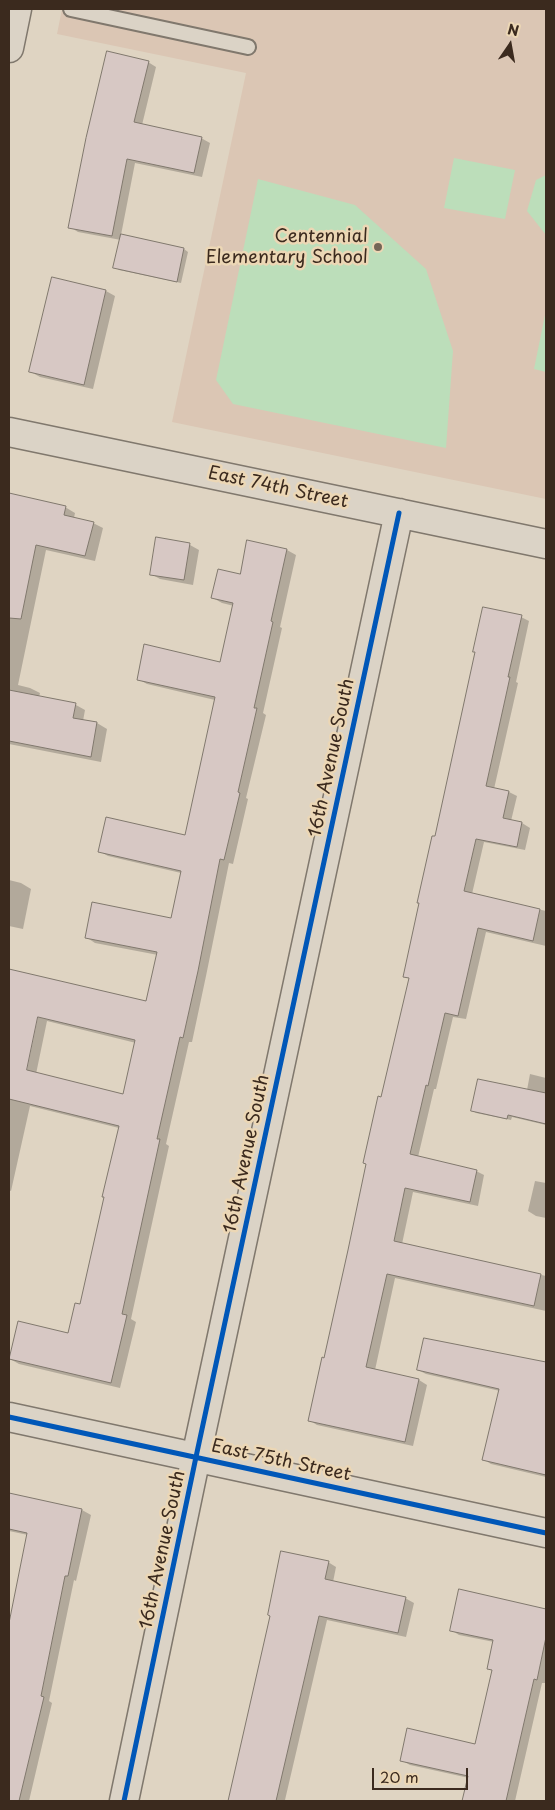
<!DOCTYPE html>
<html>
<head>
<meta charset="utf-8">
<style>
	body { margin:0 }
	#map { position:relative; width:555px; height:1810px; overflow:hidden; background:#dfd4c2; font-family:"Playpen Sans",sans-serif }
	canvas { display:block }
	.frame { position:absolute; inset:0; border:10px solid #3b2a1e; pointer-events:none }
	.north { position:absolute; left:485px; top:20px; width:50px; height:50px; -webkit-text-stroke:4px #ecd7b5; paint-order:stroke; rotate:12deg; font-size:14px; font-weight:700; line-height:20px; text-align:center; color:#3b2a1e }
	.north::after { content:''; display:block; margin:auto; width:18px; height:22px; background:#3b2a1e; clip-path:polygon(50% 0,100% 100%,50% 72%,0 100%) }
	.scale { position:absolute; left:372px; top:1768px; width:96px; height:22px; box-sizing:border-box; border:2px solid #3b2a1e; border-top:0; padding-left:6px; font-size:15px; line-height:18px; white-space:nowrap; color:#3b2a1e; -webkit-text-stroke:4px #ecd7b5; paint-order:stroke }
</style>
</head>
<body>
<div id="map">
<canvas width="555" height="1810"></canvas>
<div class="frame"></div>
<div class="north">N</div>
<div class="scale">20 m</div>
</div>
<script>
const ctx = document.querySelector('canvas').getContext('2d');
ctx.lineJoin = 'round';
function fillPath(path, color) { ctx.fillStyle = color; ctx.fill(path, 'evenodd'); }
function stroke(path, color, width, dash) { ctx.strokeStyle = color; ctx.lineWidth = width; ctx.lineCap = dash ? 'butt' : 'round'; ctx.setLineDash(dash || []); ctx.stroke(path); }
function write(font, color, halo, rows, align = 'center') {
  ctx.font = font + ' "Playpen Sans",sans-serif'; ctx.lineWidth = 5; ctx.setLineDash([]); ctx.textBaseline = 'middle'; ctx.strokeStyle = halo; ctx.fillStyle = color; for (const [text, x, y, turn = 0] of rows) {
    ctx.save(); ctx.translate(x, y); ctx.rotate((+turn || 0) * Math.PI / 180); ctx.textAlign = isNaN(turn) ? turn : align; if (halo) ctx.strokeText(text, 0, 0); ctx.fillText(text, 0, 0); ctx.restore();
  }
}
fillPath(new Path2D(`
	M62,9h484v490l-374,-77 74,-349 -189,-39z`), '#dbc6b4');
fillPath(new Path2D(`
	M454,158l61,12 -10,49 -61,-11z
	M546,175v60l-19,-24 9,-31z
	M258,179l97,26 71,64 27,82 -7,97 -213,-44 -17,-24z
	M545,315h1v57l-12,-3z`), '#bcdeba');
fillPath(new Path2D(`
	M148,62l8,5 -14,58 59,13 9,5 -8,34 -67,-14 -14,72 63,14 4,3 -7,31 -62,-13 -4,-3 6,-27 -43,-8 -8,-5z
	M106,291l9,5 -22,93 -53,-12 -9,-5z
	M9,494l56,13 10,6 -1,5 19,5 10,5 -8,33 -49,-11 -28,135 12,3 10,5 -1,4 37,8 9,5 -2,11 14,2 10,6 -6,33 -92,-18z
	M157,539l33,6 9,5 -6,35 -33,-6 -9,-5z
	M248,541l39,9 9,5 -16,72 2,1 -19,85 3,2 -20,83 2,1 -15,65 -4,-1 -23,113 -14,66h-3l-23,102 3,2 -38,173 5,3 -16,66 -101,-24 -9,-5 59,-25 12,-28 38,-178 -89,-22 -19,85 -2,-1v-220l138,33 11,-48 -63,-12 -9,-6 86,-18 9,-46 -73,-17 -9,-5 87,-14 29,-137 -68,-16 -9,-5 82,-16 14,-57 -12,-3 -9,-5 28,-23zM47,1021l89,22 -12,52 -88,-21z
	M521,617l8,4 -13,61 2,1 -24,106 15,3 8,4 -6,25 11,2 8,5 -5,22 -41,-8 -12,52 74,17v35l-60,-14 -20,87 -13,-2 -17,72h-2l-16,68 58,14 8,4 -6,31 -65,-14 -11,52 144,32v35l-151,-33 -20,92 44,10 8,5 -14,61 -96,-21 -8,-5 16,-61 85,-380 -5,-3 31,-138z
	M9,880l12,3 10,6 -8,40 -14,-3z
	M530,1074l16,4v47l-34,-8 -1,3 -35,-7 -4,-3 55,-20z
	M535,1181l11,2v35l-10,-2 -8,-5z
	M425,1339l121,24v114l-55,-13 -8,-5 17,-68 -74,-17 -8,-4z
	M9,1494l73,16 9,5 -15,66 -2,-1 -25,121 3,2 -23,98h-20v-172l19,-94 -19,-4z
	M328,1562l8,5 -3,15 72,16 9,5 -8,34 -79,-17 -42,180 5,1h-61l42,-185z
	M460,1590l86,20v68l-1,5h-3l-27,118h-51l5,-23 -59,-13 -9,-5 75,-15 17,-74 -5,-3 6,-26 -35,-7 -8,-5z`), '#0003');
const building = new Path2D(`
	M107,51l42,10 -15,61 68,15 -8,36 -67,-14 -15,77 -44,-8 18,-90z
	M121,234l63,14 -7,34 -64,-14z
	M52,277l54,13 -22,95 -55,-13z
	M9,493l57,13 -2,9 30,7 -9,34 -49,-11 -15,74 -12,-1z
	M156,537l34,6 -6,37 -34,-5z
	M247,540l40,9 -16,72 2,1 -19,86h3l-19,84 2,1 -16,67 -4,-1 -22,112 -15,67 -3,-1 -23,102h3l-38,175 5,1 -16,68 -102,-24 9,-38 50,12 7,-30 5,1 24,-107h-2l17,-71 -110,-27v-130l137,32 11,-49 -72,-14 7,-36 79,16 10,-47 -83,-19 8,-35 79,18 30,-138 -78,-17 7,-36 76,18 13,-59 -22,-5 7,-29 22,5zM38,1017l97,23 -12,54 -96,-24z
	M483,607l39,8 -14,62h2l-24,109 23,5 -6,27 19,4 -5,25 -41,-8 -12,52 76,18 -7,32 -55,-13 -20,88 -13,-3 -17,73 -2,-1 -16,69 67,16 -7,32 -65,-14 -11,53 147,33 -7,32 -147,-32 -21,93 53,12 -14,63 -97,-21 14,-64 2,1 24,-108 18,-86 -3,-1 15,-67 3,1 28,-119 -6,-1 16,-74h-2l15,-67h3l40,-184h-2z
	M9,690l67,13 -3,15 24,4 -6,35 -82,-16z
	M478,1079l68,14v31l-38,-9 -1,4 -36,-8z
	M424,1338l122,24v113l-64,-15 17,-71 -82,-19z
	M9,1493l73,16 -14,67h-3l-24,120 3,1 -25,104h-10v-178l18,-90 -18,-4z
	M281,1551l48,10 -4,18 81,18 -8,36 -79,-17 -43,185h-48l42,-185 -2,-1z
	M459,1589l87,20v28l-9,43 -3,-1 -28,122h-44l6,-25 -68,-15 7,-33 68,16 17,-74 -5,-1 6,-29 -43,-9z`);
fillPath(building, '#d7c8c4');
stroke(building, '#80786d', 1);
const service = new Path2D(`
	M71,9l177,38`);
const minor = new Path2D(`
	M9,432l537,112
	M9,1417l537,116
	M124,1801l72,-344 203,-944`);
const tertiary = new Path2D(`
	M9,48l8,-39`);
stroke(service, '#80786d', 18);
stroke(minor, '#80786d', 31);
stroke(tertiary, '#80786d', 31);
stroke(service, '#dbd3c6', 14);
stroke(minor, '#dbd3c6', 28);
stroke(tertiary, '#dbd3c6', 28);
stroke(new Path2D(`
	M9,1417l537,116
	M124,1801l72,-344 203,-944`), '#0057b8', 5);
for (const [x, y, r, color] of [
	[378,247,5,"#746657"]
]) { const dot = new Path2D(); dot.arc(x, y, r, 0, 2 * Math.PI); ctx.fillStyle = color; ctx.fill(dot); stroke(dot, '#ecd7b5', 2); }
write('18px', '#3b2a1e', '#ecd7b5', [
	["Centennial",368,237],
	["Elementary School",368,258]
], 'right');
write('18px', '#3b2a1e', '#ecd7b5', [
	["East 74th Street",278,488,12],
	["16th Avenue South",332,758,-78],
	["16th Avenue South",247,1154,-78],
	["East 75th Street",281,1461,12],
	["16th Avenue South",163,1550,-78]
]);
</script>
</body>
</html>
